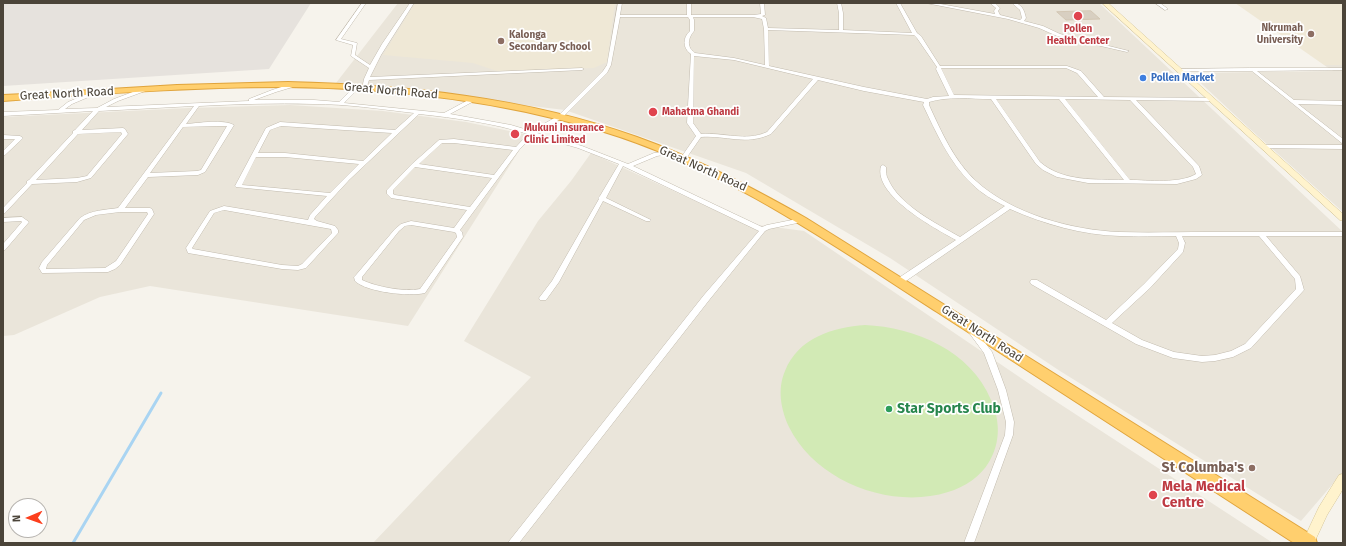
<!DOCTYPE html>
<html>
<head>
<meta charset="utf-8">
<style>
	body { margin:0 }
	#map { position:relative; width:1346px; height:546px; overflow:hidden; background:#f6f3ec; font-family:"Fira Sans",sans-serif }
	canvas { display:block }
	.frame { position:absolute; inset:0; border:4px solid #4b4439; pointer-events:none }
	.north { position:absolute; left:8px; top:498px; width:40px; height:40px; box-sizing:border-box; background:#fff; border:1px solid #b7b4b0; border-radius:50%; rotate:268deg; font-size:11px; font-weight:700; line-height:16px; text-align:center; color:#4b4439 }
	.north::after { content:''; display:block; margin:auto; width:14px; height:18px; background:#fc3f1d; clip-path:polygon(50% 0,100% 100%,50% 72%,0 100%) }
</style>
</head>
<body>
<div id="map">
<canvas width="1346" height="546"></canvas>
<div class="frame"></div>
<div class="north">N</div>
</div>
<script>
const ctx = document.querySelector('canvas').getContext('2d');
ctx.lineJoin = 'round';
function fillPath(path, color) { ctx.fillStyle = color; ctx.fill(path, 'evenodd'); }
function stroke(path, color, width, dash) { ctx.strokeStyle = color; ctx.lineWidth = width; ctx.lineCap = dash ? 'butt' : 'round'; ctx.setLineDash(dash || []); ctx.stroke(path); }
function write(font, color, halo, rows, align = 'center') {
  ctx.font = font + ' "Fira Sans",sans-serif'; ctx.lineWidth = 3.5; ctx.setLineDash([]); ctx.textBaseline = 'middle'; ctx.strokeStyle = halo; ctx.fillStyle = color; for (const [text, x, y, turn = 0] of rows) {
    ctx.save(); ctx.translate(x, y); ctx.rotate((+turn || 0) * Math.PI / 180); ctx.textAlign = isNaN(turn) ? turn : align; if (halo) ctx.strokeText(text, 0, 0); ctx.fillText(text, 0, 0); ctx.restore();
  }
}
fillPath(new Path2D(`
	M398,3h701l244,229v240l-42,49 -241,-150 -170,-113 -144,-85 -181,-63 -229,-27z
	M1324,65h19v147l-93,-83 -60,-56 143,-2z
	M290,105l93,6 83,11 63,13 -121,191 -258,-40 -50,11 -86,38 -11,1v-219l186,-9z
	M591,153l152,70 61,8 239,162 230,150h-900l158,-166 -67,-36 74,-120 33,-40z`), '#eae5da');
fillPath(new Path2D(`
	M3,3h308l-42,66 -266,17z`), '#e6e2dd');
fillPath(new Path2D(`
	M415,3h200l-8,59 -13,6 -97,3 -24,-8 -90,-8z
	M1235,3h108v62h-19z`), '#efe8d6');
fillPath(new Path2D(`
	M865,325c50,2 106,26 126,75 9,20 10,42 -2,62 -9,15 -24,25 -41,30 -56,18 -132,-10 -159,-65 -8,-17 -12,-38 -4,-56 13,-33 48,-44 80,-46z`), '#d2eab5');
stroke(new Path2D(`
	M73,543l88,-150`), '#a9d4f2', 3);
const building = new Path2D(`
	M1091,11l9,8 -34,1 -9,-8z`);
fillPath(building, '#d8cfc1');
stroke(building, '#d3c7b4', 1);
const street = new Path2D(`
	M362,3h4l-25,36 16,4 -2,12 15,10 12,-21 28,-41h4l-33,52 -11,22 212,-9 2,1 -2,1 -213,10 -3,9h-4l2,-10 5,-11 -18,-12 2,-11 -17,-5z
	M618,3h4l-2,12h67v-12h4v12h63l7,-1 -1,-11h4l1,12 -3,1 4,2 2,10 71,2v-17l-2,-10h4l2,10v17l69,3 -16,-30h4l17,30 4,3 19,30h127l14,5 23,26 109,1v2l-2,1 -75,-1 63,66 3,9 -6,4 -19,5 -89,-1 -31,-6 -14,-7 -7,-6 -45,-65c-20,0 -43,-3 -62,3v3c12,26 25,56 47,76 36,33 96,49 143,51 29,1 59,0 88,0 45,0 91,0 136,0v4h-77l34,40 4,14 -53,58 -18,9 -18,4 -13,1 -29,-4 -37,-14 -105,-60 -1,-2 1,-2h6l69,40 38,-36 34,-35 1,-6 -3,-7c-19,0 -38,1 -56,0 -38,-1 -76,-12 -110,-27l-107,74h-6l-1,-2 1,-2 59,-39c-22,-12 -83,-45 -75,-74l2,-1 3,2c0,4 0,9 2,12 11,26 49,45 72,58l45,-31c-12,-6 -24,-13 -33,-22 -23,-22 -36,-52 -49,-79l1,-3 -60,-11 -46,-11 -47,54c-26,12 -44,1 -70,3l-16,23h-4l-1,-1 16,-23 -9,-13 4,-69c-9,-6 -8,-17 -1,-23v-11l-2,-3h-68l-9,48 -4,8 -45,45 -25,15 45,13 46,18 26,-11 15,-1v2l-12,2 -24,10 129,61 5,-2 35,-7 3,2 -3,2 -33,7 -4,2 -55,68 -191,244h-11l2,-3 194,-245 55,-64 -136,-65 -17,32 45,22 -1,1h-4l-43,-20 -44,81 -13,18h-6l-1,-2 13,-17 47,-82 -1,-1 2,-2 19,-32 -41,-16 -45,-13 -14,15 -59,80 2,2 1,5 -38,56c-15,4 -59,-1 -70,-12l-1,-4 2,-2 39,-46 6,-5 10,-3 43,7 13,-18 -76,-12 -4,-4v-4l25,-26 27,-24 15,-1 62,8 12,-13c-35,-11 -72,-16 -109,-20l-70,66 -34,37 -1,2 3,2 18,5 3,4v3l-32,35 -8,2 -16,-1 -94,-16 -2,-5 24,-37 14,-5 84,14 2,-5 17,-19 -91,-9 -1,-1 31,-58 14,-6 115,8 19,-17c-34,-4 -67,-9 -101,-9 -38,-1 -76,0 -114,2l-13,18c12,-1 38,-5 48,1l-29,47 -7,3 -50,2 -23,31h25l2,1 2,5 -34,51 -5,4 -7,3 -64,1h-2l-3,-5 3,-6 38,-44c11,-8 25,-8 38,-10l76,-102 -95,5 -17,19 41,-2 2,1 3,5 -37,44 -14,4 -45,2 -27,29 -2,1v-6l24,-25v-2l2,-1 44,-47v-2l2,-1 18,-19 -90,5v-4l55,-2 10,-8 28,-12 3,2 -1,1 -26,11 -7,5 32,-1 17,-9 32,-12 3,2 -1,1 -30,11 -12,6 143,-6v-2l23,-9 22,-7 3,2 -1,1 -20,6 -22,8h60l25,2 15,-15h4v2l-14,14 100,10 28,-15 2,1v2l-24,13 61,11 20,6 27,-15 45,-45 4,-6zM693,17h60l9,2 2,10 1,36 -31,-7 -39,-5c-9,-6 -7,-15 -1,-22v-11zM768,30l146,5 3,3 20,29 -1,2 13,27 -16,1 -6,2 -63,-12 -95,-21zM694,56l40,4 79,19 -46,53c-22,10 -43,0 -66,2l-8,-11zM941,68h125l11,5 21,24 -144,-2zM996,99h63l65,81c-29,-1 -61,2 -84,-18zM1065,99l65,1 63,67 3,7c-17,10 -47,6 -66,6zM217,126h10l-26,44 -4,1 -47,2 33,-46zM281,126l111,7 -29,28 -78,-8h-27l12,-23zM121,132l1,2 -35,42 -10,2 -41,2 42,-46zM442,143h12l59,7 -19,25 -75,-11zM256,157h29l74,7 -29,29 -88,-8zM415,167l77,11 -22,29 -75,-12 -2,-1v-4zM224,210l107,19 1,4 -30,31 -4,2 -16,-1 -89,-16 -1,-1 22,-35zM120,212h27l1,2 -32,47 -11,7 -59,1 1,-4 37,-45 12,-5zM411,225l43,7 2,1 1,4 -37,52c-16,3 -43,-2 -58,-9v-3l37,-46 6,-5zM1182,236h77l36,43 1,10 -51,55 -14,7 -16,4 -13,1 -28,-4 -32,-12 -30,-17 38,-35 33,-36 2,-9z
	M926,3h9l60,11 -1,-3 2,-3 -6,-5h5l5,5 -2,3 2,4 20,5 2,-2 -2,-8 -8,-7c10,0 12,7 14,15l-2,3 19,5 17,8 69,17 -2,1 -70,-16 -18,-8 -31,-9z
	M1155,3h5l8,6 -3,1z
	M1250,68h93v2l-86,1 37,29 49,1v4l-45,-1 45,35v5l-91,-73h-74l-2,-1 2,-1z
	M3,135l17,1 3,2 -18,17 -2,1v-5l12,-12h-12z
	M1264,145h79v4l-81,-1 -1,-1z
	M22,217l7,5 -24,28h-2v-6l19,-22 -1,-1 -18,1v-4z
	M971,327l3,1 18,24 14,38 8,32 -1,13 -39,108h-10l41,-108 1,-13 -8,-32 -14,-37 -17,-23 1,-2z`);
const secondary = new Path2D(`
	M1102,3h6l235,211v7l-3,-1z
	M1343,474v15l-16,26 -13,28h-12l17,-36 20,-32z`);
const highway = new Path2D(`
	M288,82c117,3 238,15 349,55 59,21 114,50 169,81l509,319 2,6h-23c-119,-77 -238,-154 -357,-231 -107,-69 -213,-144 -336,-181 -101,-30 -209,-43 -315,-44 -94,0 -189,7 -283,14v-6l22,-1 152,-9z`);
stroke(street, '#c2bbae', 1);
stroke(secondary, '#d6c79b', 1);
stroke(highway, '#e0a43c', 2);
fillPath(street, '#fff');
fillPath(secondary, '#fff3cd');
fillPath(highway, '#ffcf6e');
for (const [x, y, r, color] of [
	[1078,16,5,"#e0444e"],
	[1311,34,4,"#8d6e63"],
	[501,41,4,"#8d6e63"],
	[1143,78,4,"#3f7fe0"],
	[653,112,5,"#e0444e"],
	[515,134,5,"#e0444e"],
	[889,409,4,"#2e9e5b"],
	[1252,468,4,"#8d6e63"],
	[1153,495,5,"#e0444e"]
]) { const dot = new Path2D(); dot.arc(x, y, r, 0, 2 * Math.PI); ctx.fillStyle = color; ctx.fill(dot); stroke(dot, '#fff', 1.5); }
write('bold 10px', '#785e54', '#fff', [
	["Nkrumah",1303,28],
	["University",1303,40],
	["Kalonga",509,35,"left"],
	["Secondary School",509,47,"left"]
], 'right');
write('bold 10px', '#be3a42', '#fff', [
	["Pollen",1078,29,"center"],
	["Health Center",1078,41,"center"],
	["Mahatma Ghandi",662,112],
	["Mukuni Insurance",524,128],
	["Clinic Limited",524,140]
], 'left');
write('bold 10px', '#366cbe', '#fff', [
	["Pollen Market",1151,78]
], 'left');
write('12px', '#4b4439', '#fff', [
	["Great North Road",391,91,5],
	["Great North Road",67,94,-3],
	["Great North Road",703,169,24],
	["Great North Road",982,334,33]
]);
write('bold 14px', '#27864d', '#fff', [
	["Star Sports Club",897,409]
], 'left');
write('bold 14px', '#785e54', '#fff', [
	["St Columba's",1244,468]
], 'right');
write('bold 14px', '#be3a42', '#fff', [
	["Mela Medical",1162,487],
	["Centre",1162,503]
], 'left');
</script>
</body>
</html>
